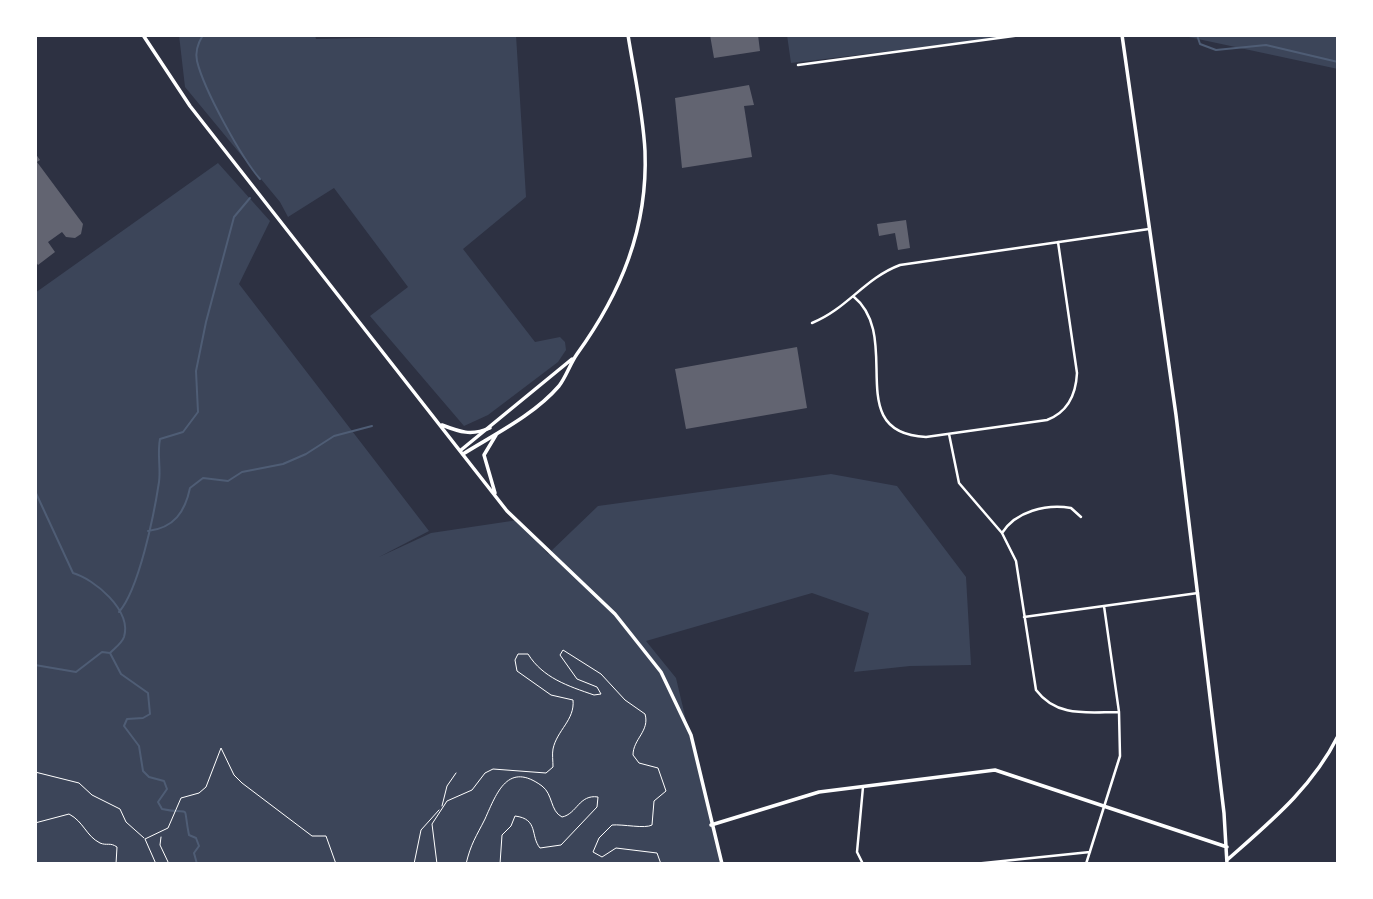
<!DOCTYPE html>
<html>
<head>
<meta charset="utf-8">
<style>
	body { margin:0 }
	#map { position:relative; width:1373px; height:899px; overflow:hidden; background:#2d3142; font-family:Barlow,sans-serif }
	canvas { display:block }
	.frame { position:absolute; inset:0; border:37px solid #fff; pointer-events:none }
</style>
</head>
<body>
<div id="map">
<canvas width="1373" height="899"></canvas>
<div class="frame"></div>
</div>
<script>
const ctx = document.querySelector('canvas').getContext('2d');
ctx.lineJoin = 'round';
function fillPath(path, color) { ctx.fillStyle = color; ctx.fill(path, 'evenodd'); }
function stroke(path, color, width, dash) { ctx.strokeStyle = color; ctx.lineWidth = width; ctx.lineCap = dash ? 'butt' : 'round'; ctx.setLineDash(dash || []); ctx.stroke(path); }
fillPath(new Path2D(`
	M179,35h136l1,4 200,-4 10,162 -63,52 72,93 25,-5 5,5 1,8 -8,12 -70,53 -24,11 -94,-110 38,-29 -74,-99 -46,29 -8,-15 -95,-115z
	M787,35h238l-234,28z
	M1179,35h159v34l-154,-33z
	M218,163l52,58 -31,63 190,247 -50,26 52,-24 87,-13 30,34 50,-48 233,-32 66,12 69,91 5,88 -61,1 -56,6 15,-59 -57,-20 -166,48 30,37 44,186h-685v-571z`), '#3c4559');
stroke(new Path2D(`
	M203,35c-5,8 -8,17 -6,26 7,29 44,96 63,118
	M1197,35l3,9 16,6 50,-5 72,17
	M35,491l38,82c21,6 59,37 51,64 -2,6 -9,11 -14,16l-8,-1 -26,20 -41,-7
	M148,531c26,-3 37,-19 42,-43l13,-10 25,3 14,-9 41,-8 23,-10 28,-18 38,-10
	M119,612c20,-23 35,-97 40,-130 2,-14 -2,-28 1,-43l23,-7 15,-20 -2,-41 10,-49 28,-105 16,-19
	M110,653l11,21 27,19 2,21 -7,4 -16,1 -3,7 15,20 4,25 6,6 15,4 3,8 -9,13 4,7c31,7 20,-8 27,26l7,3 3,8 -5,7 3,11`), '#4f5d75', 2);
fillPath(new Path2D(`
	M710,35h48l2,16 -46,7z
	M749,85l5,20 -10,1 8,51 -70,11 -7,-70z
	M35,153l5,7 -3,2 46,62 -2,10 -6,4 -9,-1 -4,-5 -14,10 7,10 -17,13 -3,-4z
	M906,220l4,28 -12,2 -3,-17 -16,3 -2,-12z
	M797,347l10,61 -121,21 -11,-60z`), '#626471');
stroke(new Path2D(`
	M35,772l44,11 13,12 28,14 6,13 18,16
	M442,806l5,-20 9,-13
	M35,823l34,-9c15,8 17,22 31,29 7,3 10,-1 17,4l-1,17
	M161,837l-1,8 9,19
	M156,864l-11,-25 23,-11 13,-30 18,-5 7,-6 15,-39 13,27 8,8 70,53h14l10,28
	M414,864l7,-34 18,-20
	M437,864l-5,-40 15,-23 25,-11 13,-17 8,-4 53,4 7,-6c0,-6 -1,-13 0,-18 4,-19 22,-29 20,-49l-22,-5 -34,-24 -2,-11 3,-6h10c15,24 40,32 66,41l7,-1 -4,-7 -20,-8 -17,-24 3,-5 38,24 24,26 20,14c5,17 -12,25 -12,41l6,8 19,5 8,23 -12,10 -2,24c-7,4 -29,-1 -40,0l-13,13 -6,14 9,5 14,-9 41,5 4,11
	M466,864c5,-21 10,-27 19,-45 12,-27 23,-58 57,-33 11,8 8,25 20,31 15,-3 17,-23 36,-20l-1,10 -36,38 -21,3c-10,-12 -1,-29 -25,-32l-4,10 -9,9 -2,29`), '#fff', 1);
stroke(new Path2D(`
	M798,65l223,-30
	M853,296c52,42 -13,137 73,141l121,-17c21,-8 29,-26 30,-47l-19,-131
	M812,323c35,-14 53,-45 88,-58l249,-36
	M949,434l10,49 43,50 14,28 20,129c21,28 52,22 83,22
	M1002,533c14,-22 44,-29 69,-25l10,9
	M1024,617l174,-24
	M863,864l-6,-12 6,-65
	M974,864l116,-12
	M1086,864l34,-108 -1,-44 -15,-106`), '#fff', 2.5);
stroke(new Path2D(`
	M1122,35l54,380 48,398 3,51
	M461,450l111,-91
	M463,454c32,-20 71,-39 96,-68 7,-9 11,-22 18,-32 44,-61 71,-126 68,-203 -2,-39 -11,-78 -17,-116
	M711,825l108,-33 176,-22 232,77
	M1227,860c43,-38 85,-72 111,-124`), '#fff', 3.5);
stroke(new Path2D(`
	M143,35l47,71 317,405 108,103 46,58 30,63 31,129
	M442,425c18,7 29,11 48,3
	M495,493l-11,-38 12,-20`), '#fff', 3.5);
</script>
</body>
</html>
